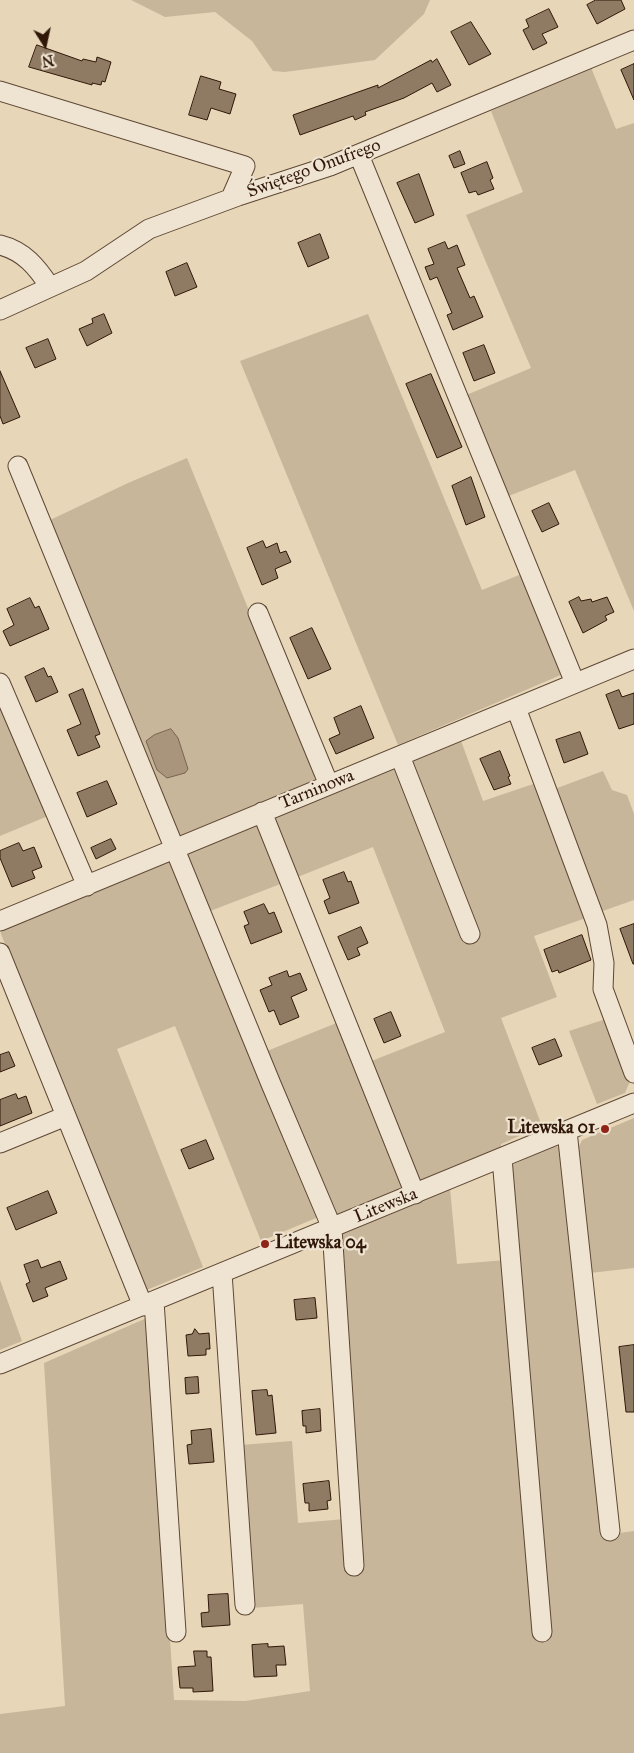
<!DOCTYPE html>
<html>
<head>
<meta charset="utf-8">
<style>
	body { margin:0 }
	#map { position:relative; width:634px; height:1753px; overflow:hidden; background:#e7d6b8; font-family:"IM FELL Great Primer",serif }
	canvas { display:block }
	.north { position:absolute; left:20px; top:20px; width:50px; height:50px; -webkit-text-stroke:4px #efe4d1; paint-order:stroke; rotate:170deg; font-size:14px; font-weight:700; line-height:20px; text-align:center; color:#301708 }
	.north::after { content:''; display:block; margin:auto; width:18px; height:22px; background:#301708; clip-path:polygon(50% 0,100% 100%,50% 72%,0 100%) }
</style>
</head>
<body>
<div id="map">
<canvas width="634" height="1753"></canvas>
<div class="north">N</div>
</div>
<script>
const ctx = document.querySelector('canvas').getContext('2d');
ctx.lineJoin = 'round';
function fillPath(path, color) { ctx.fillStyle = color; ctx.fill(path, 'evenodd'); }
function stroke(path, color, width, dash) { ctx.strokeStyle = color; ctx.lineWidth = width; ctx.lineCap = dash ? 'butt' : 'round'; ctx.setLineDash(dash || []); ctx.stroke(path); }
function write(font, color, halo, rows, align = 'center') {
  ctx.font = font + ' "IM FELL Great Primer",serif'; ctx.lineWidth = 4.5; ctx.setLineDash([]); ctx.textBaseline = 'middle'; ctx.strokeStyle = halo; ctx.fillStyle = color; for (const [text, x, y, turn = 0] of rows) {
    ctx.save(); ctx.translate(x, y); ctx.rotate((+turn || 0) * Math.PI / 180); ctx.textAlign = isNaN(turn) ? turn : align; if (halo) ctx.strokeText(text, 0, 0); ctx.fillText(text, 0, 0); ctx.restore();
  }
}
fillPath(new Path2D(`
	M131,0h299l-6,14 -49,46 -90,12 -12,-1 -21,-30 -37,-29 -50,5z
	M594,64l-2,6 24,59 18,-6v488l-59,-141 -69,27 57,177 -165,71 -158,-384 128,-47 114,276 42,-17 -72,-172 79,-33 -65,-153 57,-23 -32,-81z
	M187,458l128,315 -1,12 -138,55 -130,-318 82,-39z
	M0,700l48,116 -48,20z
	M460,738l23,63 53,-18 50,135 -52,18 23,61 -56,21 41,108 -41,18v5l-80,33 -6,-3 -46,-117 76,-30 -72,-185 -78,31 -22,-60z
	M603,771l9,19 15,5 7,19v86l-37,13 -45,-123z
	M255,825l7,6 21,52 -78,30 -24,-61z
	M173,855l148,361 -60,25 -86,-215 -58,23 86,218 -59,24 -143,-357v-6z
	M606,1019l24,62 -5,12 -28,11 -28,-73z
	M339,1022l63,163 -2,6 -62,26 -5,-1 -71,-163z
	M634,1118v150l-44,5 -15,-118 7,-15z
	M555,1145l7,5 43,385 29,-4v222h-634v-39l65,-8 -21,-343 105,-46 25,383 71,1 65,-10 -7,-87 -51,4 -11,-163 51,-4 6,82 47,-4 -4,-285 109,-46 7,76 49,-4 4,-94z
	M0,1280l22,61 -22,9z`), '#c8b69a');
const water = new Path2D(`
	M171,729l7,9 10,31 -3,4 -18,5 -10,-8 -11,-29 8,-6z`);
fillPath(water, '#a9957c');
stroke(water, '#79634e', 1);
const building = new Path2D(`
	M596,0h25l4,9 -28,15 -10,-19z
	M549,9l9,18 -16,7 5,9 -14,7 -10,-20 6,-3 -3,-7z
	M471,22l20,32 -22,11 -18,-33z
	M37,45l45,16 1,-2 13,3 1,-5 14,5 -6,20 -3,-1 -1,4 -9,-2v2l-63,-18z
	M437,59l14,26 -14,7 -5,-9 -28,15 -39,14 1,3 -11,5 -2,-4 -53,19 -7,-20 85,-30v3l53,-28 1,2z
	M634,64v36l-13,-30z
	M201,76l20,6 -2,7 17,5 -6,20 -19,-6 -4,12 -18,-5z
	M460,151l5,13 -11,4 -5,-12z
	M487,162l6,16 -3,2 4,9 -16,6 -2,-4 -7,2 -8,-20z
	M419,174l15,41 -19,8 -18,-40z
	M320,234l9,24 -21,9 -10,-24z
	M445,242l3,7 9,-4 8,20 -8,3 13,30 4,-2 9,21 -30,13 -6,-15 5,-2 -15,-36 -7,3 -5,-13 9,-3 -6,-15z
	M187,263l10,24 -22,9 -9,-24z
	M104,314l8,19 -25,13 -8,-17 14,-6 -1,-4z
	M48,339l8,20 -21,9 -9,-20z
	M484,345l11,28 -21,8 -11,-28z
	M0,371l20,46 -17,7 -3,-8z
	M431,374l31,73 -25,11 -31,-74z
	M471,477l14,40 -19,8 -14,-39z
	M549,503l10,21 -17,8 -10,-21z
	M263,541l3,7 11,-5 3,10 6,-2 5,11 -16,7 3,9 -16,7 -15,-37z
	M579,597l2,4 10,-2 1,3 15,-5 7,15 -9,4 2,4 -24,13 -14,-31z
	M30,598l5,10 4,-2 10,23 -39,17 -7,-15 11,-6 -7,-16z
	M312,628l19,41 -23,10 -18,-41z
	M44,668l4,9 3,-1 7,16 -22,10 -11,-25z
	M83,689l17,45 -5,2 5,11 -22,9 -11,-26 14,-6 -12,-29z
	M619,690l3,7 12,-4v31l-15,5 -13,-34z
	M361,706l13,32 -38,16 -7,-15 11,-5 -6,-16z
	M580,732l8,22 -24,9 -8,-23z
	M500,751l10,25 -2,1 3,7 -17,6 -14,-31z
	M107,781l10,23 -30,13 -10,-24z
	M111,839l5,10 -20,10 -5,-11z
	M19,843l4,8 11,-4 8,20 -10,4 3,7 -23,9 -12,-29v-7z
	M344,872l4,10 3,-1 8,22 -30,11 -5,-13 6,-3 -7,-18z
	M264,904l5,10 5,-2 8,20 -31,12 -7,-18 5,-2 -5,-12z
	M634,924v40h-1l-13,-35z
	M361,927l7,16 -11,5 3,7 -12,5 -10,-23z
	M582,935l9,25 -32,13 -1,-3 -6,2 -8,-22z
	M287,971l2,6 11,-4 7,17 -16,7 8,20 -19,8 -6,-15 -5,2 -9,-22 12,-5 -3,-7z
	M391,1012l10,24 -17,7 -10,-24z
	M555,1039l7,17 -23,9 -7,-17z
	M9,1052l6,14 -15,6v-17z
	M16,1094l2,5 8,-3 6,17 -32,13v-26z
	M206,1140l8,19 -25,10 -8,-19z
	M48,1191l9,22 -41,17 -9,-22z
	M38,1260l3,8 19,-7 7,18 -22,9 3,8 -15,6 -7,-18 4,-2 -6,-17z
	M315,1298l2,20 -21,2 -2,-20z
	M195,1329l4,5 10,-1 1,16h-4v6l-18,1 -2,-21 6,-1z
	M634,1345v67h-8l-7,-65z
	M198,1377l1,16 -13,1 -1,-16z
	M267,1390l1,6 4,-1 4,38 -20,2 -4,-44z
	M320,1409l1,22 -15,2v-7h-3l-1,-15z
	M211,1429l3,33 -25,2 -2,-19 5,-1 -1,-13z
	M329,1481l2,19 -4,1 1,8 -19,2v-8h-4l-2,-19z
	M228,1594l2,31 -28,2 -1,-14 8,-1 -1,-17z
	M268,1644v3l16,-1 2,19h-10l1,11 -23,1 -2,-32z
	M194,1651h13v6h4l2,34 -20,1v-4h-13l-2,-21 17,-1z`);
fillPath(building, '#8f7a64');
stroke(building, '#301708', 1);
const minor = new Path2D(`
	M0,91l245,75 -14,32
	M359,155l216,528
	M0,245c24,6 37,22 50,42
	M0,310l86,-39 63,-42 89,-33 92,-30 304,-126
	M18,466l253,618 61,144 22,338
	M258,613l71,172
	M0,683l87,203
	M516,708l81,217 7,38 -1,26 31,84
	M400,756l70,178
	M262,812l153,382
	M0,921l634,-262
	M0,953l143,353
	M567,1131l43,400
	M0,1143l66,-27
	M502,1158l40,474
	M222,1273l23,332
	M154,1301l22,331
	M0,1364l634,-261`);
stroke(minor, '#5e4734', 21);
stroke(minor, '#efe4d1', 19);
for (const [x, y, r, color] of [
	[605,1129,5,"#8f2418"],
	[265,1244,5,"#8f2418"]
]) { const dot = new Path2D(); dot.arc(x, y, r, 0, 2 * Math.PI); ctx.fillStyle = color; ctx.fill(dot); stroke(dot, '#efe4d1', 2); }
write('18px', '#301708', '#efe4d1', [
	["Świętego Onufrego",314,169,-20],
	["Tarninowa",317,790,-22],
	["Litewska",386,1206,-22]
]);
write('bold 18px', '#301708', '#efe4d1', [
	["Litewska 01",595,1129],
	["Litewska 04",275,1244,"left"]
], 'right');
</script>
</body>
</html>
